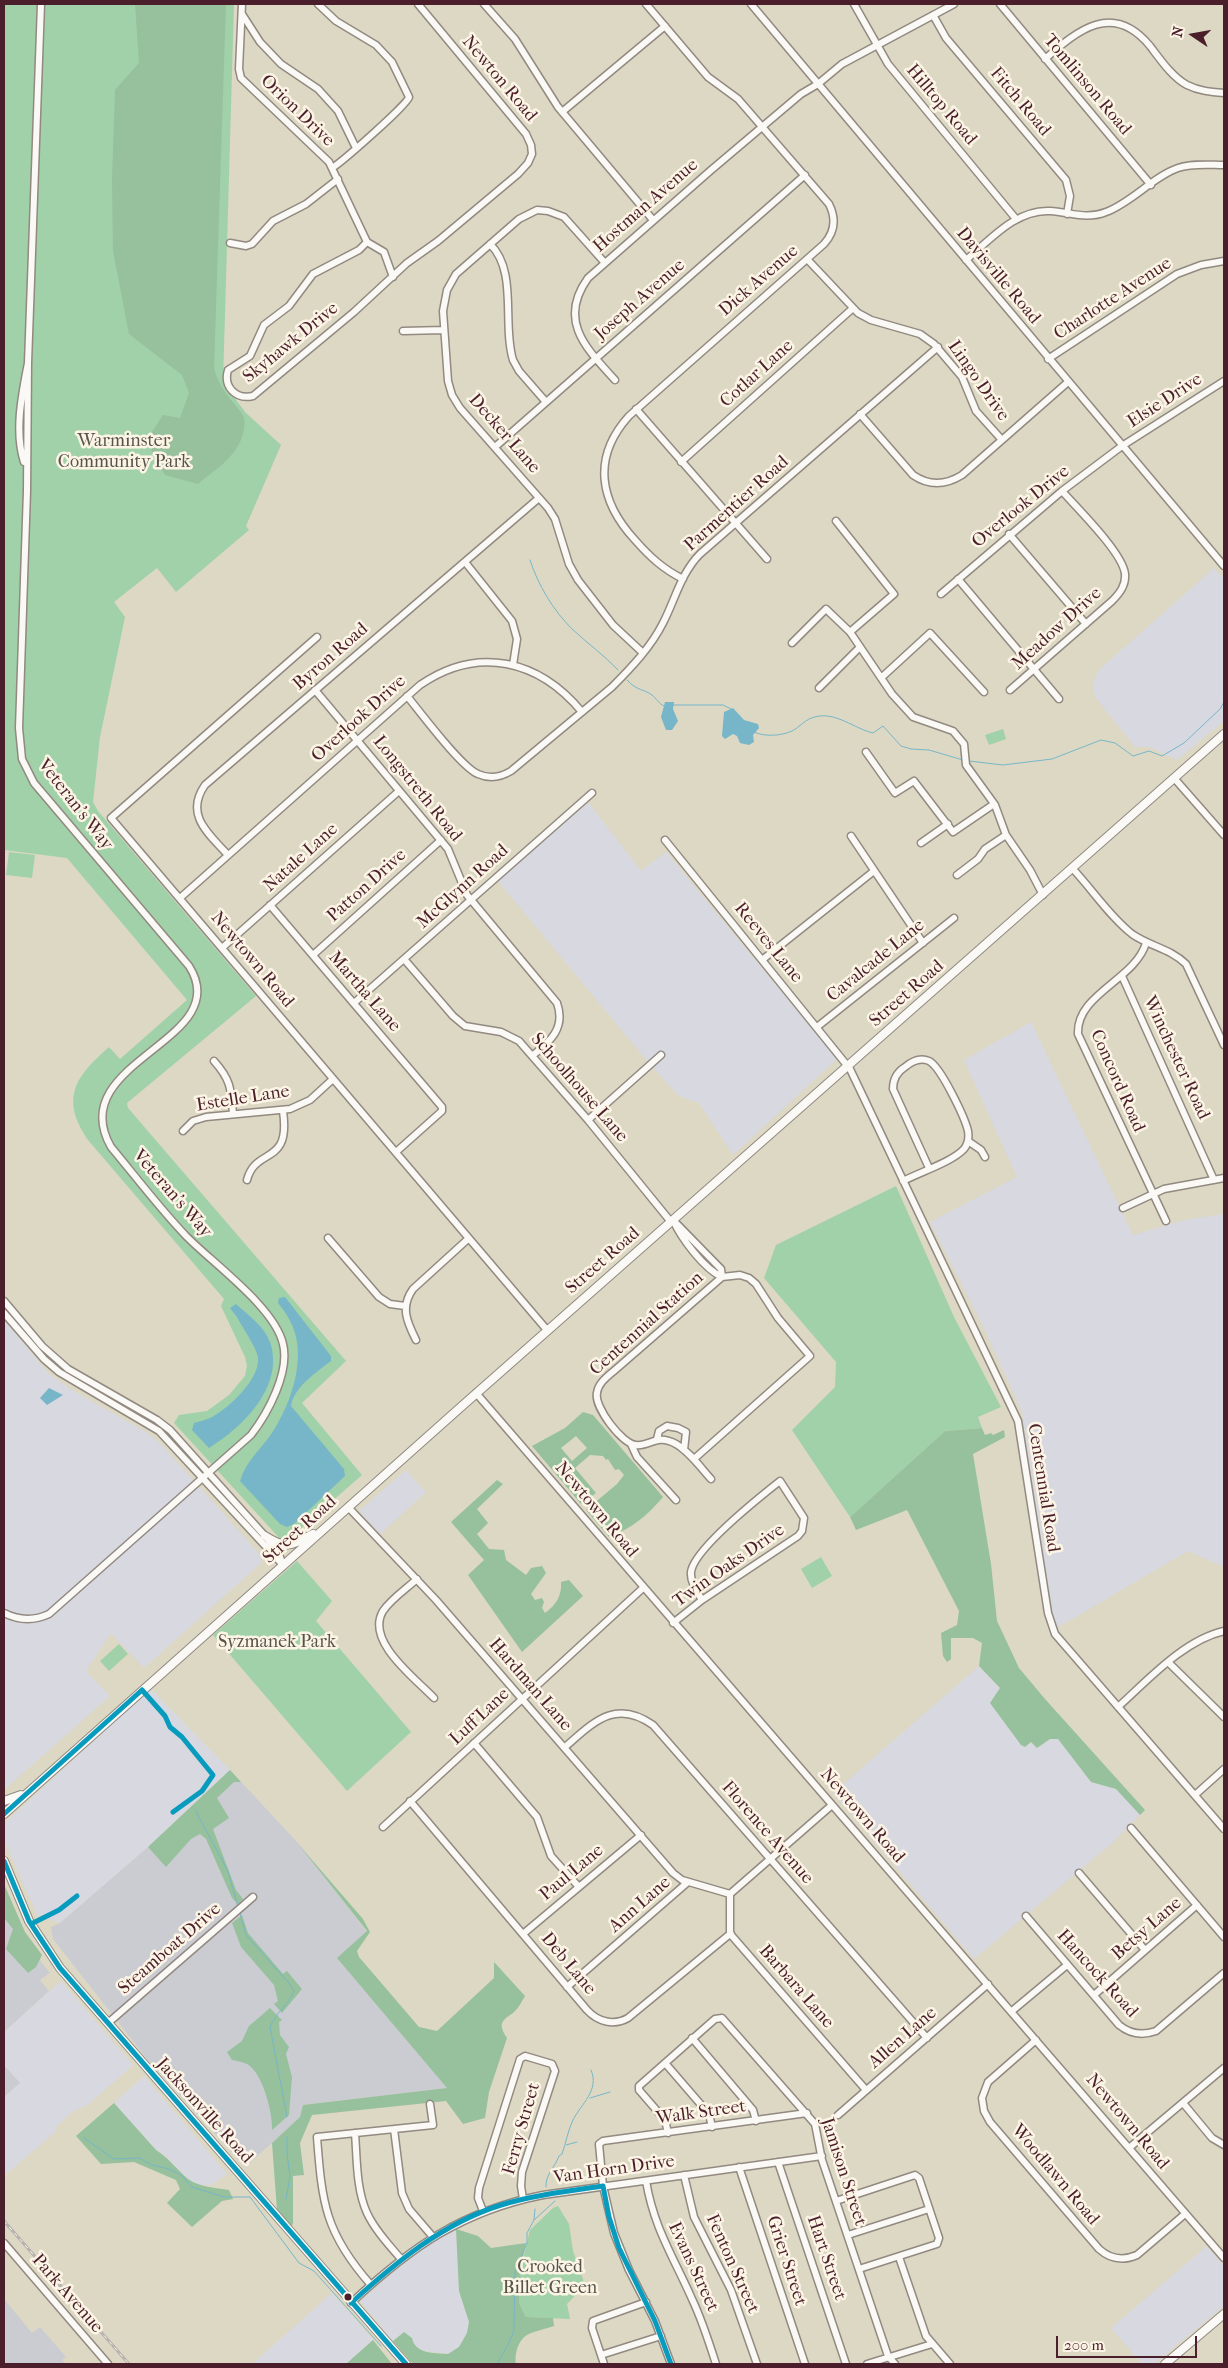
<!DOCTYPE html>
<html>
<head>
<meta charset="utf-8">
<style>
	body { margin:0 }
	#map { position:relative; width:1228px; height:2368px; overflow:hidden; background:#dcd8c4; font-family:"IM FELL French Canon",serif }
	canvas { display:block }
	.frame { position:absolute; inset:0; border:5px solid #4a1f2b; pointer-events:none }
	.north { position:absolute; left:1168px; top:10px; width:50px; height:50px; -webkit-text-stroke:4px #fcf5e5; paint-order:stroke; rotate:282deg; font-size:14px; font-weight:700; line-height:20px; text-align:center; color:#4a1f2b }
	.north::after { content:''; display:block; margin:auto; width:18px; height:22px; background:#4a1f2b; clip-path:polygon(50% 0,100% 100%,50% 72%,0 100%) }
	.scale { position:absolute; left:1056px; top:2336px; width:141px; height:22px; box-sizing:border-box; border:2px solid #4a1f2b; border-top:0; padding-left:6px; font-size:15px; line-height:18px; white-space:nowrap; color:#4a1f2b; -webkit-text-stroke:4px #fcf5e5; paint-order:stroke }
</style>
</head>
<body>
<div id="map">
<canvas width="1228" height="2368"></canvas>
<div class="frame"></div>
<div class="north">N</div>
<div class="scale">200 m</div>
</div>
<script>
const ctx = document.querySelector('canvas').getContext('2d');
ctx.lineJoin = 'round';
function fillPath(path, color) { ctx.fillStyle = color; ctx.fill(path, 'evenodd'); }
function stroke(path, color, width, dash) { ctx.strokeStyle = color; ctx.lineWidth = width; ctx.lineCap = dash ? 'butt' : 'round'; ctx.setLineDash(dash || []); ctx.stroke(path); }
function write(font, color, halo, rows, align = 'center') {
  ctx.font = font + ' "IM FELL French Canon",serif'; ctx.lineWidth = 5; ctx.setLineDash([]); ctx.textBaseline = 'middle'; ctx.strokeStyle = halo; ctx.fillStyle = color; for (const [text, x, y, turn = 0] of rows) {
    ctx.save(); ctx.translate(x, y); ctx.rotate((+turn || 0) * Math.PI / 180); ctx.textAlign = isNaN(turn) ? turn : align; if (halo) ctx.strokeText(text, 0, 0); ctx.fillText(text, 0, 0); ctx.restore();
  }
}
fillPath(new Path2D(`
	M1214,568l10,11v142l-47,39 -27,-13h-15l-39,-49 -3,-8 1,-10 5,-10z
	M588,802l53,69 25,-19 171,207 -104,96 -34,-52 -20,-7 -25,-27 -157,-189z
	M1031,1022l102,213 52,-15 39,-6v353l-36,-16 -133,78 -33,-217 -39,-86 -53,-104 87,-45 -53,-117z
	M4,1320l44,53 22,16 76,43 14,11 101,113v7l-117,105 -33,-35 -25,38 24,25 -106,94z
	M406,1470l20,22 -46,42 -21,-23z
	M979,1666l21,22 30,54 7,6 13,-9 8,-1 33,44 25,7 24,26 -29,29 -137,115 -141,-166z
	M150,1688l80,82 -82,77 -88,76 -23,-8 -33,-75v-16z
	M61,1981l72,84 -44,39 -17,8 -16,15 -1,5 -51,44v-79l16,-14 -16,-18v-33z
	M144,2076l83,98 -15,11h-13l-10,-5 -26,-26 -7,-4 -42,-47z
	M456,2229l3,62 10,30 -2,12 -8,14 -11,7 -29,-4 -15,-18 -11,9 -33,-40 38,-33 30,-23z
	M1207,2246l17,20v40l-70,58h-12l-31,-36z
	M332,2293l41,47 -27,24h-94z`), '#d8d8e1');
fillPath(new Path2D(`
	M230,1770l69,74 68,88 -29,26 110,130 -144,17 -3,12 -56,50 -98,-108 -94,-120 -2,-12 9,-4 88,-76z
	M4,1916l46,57 -10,7 9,11 -45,41z
	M4,2065l16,18 -16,14z
	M4,2299l28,34 8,-6 26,30 -4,3 4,4h-62z`), '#cbccd2');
fillPath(new Path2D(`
	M4,4h230l-11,379 23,30 35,32 -35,81 3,4 -73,62 -19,-24 -43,34 11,15 -25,120 -7,65 5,9 158,185 -129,107 1,5 218,253 -44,42 60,72 -72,63 -7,4 -109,-119 5,-8 28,-4 22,-16 16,-19 2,-10 -2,-9 -24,-51 3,-7 -136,-159c-28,-42 -13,-63 21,-93l11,12 67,-59 -120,-142 -63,-8z
	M1003,729l3,10 -17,6 -4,-10z
	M9,852l26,3 -3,23 -26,-3z
	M896,1186l58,131 47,90 -23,10 4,11 -37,3 -95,86 -58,-87 43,-43 1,-25 -72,-84 12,-33z
	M821,1557l11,19 -20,12 -11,-19z
	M297,1561l35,40 -16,20 95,111 -64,59 -134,-156z
	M119,1644l9,10 -19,17 -9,-10z
	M558,2206l11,18 4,27 12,34 -18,19 3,15 -44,-2 -7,-14 1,-32 10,-41 23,-22z`), '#a1d1a8');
fillPath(new Path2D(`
	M135,4h91l-12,364c4,18 15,29 26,43 5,6 5,11 4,18 -4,26 -27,39 -46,55l-33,-9 -19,-34 17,-26 17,3 9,-25 -7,-18 -53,-41 -16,-83 -1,-71 3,-90 24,-27z
	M583,1412l10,3 70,82c-16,19 -31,31 -54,40l-23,-27 31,-26 7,-9 -5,-6 -4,1 -7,-11 -2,1 -3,-4 -13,-1 -15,13 21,25 -15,11 -49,-58 33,-18zM576,1436l11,12 -15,13 -11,-13z
	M982,1428l3,7 6,-2 2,2 11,-5 1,7 -32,17 18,110 6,57 8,17 14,30 26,31 100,111 -5,5 -24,-26 -25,-7 -33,-43h-8l-13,9 -6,-6 -6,5 -4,-2 -31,-42 10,-15 -21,-22 3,-23 -9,-5h-22v21l-4,3 -4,-6 -2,-23 16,-8 2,-14 -52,-101 -51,20 -6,-13 95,-86z
	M497,1480l6,4 -26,25 11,14 -11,11 12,15 15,1 2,10 20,15 5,-7 11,-2 4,7 -15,21 4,6 7,-2 2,4 -2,6 3,5c11,-8 17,-17 16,-31l8,-2 14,16 -61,56 -54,-77 16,-15 -33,-38z
	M230,1770l11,12h-7l-17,16 12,20 -16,11 23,61 7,9 -5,5 -6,-6 -26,-59 -6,-5 -9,5 -25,28 -18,-20z
	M299,1845l64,74 7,13 -13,19 2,6 60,70 18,4 57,-53v-16l31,34c-3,5 -7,13 -12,17 -12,8 -15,11 -6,25l-18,54 -4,26 -22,6 -17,-23 -134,14 -12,28 4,32 -11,1v48l-2,2 -14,-16 -5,-67 28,-26 3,-12 144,-17 -110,-130 30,-27z
	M4,1884l21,48 17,23 -6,12 -8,6 -22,-24 7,-20 -9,-11z
	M242,1915l6,18 35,41 4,-3 15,18 -20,24 -8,-9 4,-3 -4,-16 -33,-38 -9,-24z
	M270,2008l12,12 -3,2 1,13 9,12 -3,7 6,23 -3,38 -17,15c1,-16 -9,-57 -25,-66 -4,-2 -10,-3 -15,-4l-5,-8 15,-11 7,-15z
	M114,2103l42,47c13,8 21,20 32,29 11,8 28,9 41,11l4,9 -11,2 -30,26 -25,-24 13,-14 -4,-9 -42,-18 -33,2 -25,-28z
	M456,2229l22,7 13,12 35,-5 -6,28 -1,32 7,14 27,1 1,8c-8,3 -20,5 -27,9 -9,5 -13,20 -11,29h-103l-20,-23 11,-9 8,6c3,16 22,15 36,16l11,-7 8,-14 2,-11 -10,-31z
	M373,2340l19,24h-46z`), '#96c19c');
fillPath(new Path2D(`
	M665,702h9l-1,7 5,12 -6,9h-6l-5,-13z
	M733,708l11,12 14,4 1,4 -6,7 1,7 -5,3 -9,-2 -3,-7 -4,-2 -8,5 -3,-3 2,-24z
	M285,1297l46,59v5c-14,11 -37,26 -40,45l53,63 1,7 -51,48 -7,3 -7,-3 -40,-43c6,-20 21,-32 32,-48 20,-31 37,-80 17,-114 -3,-6 -7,-11 -11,-16l1,-5z
	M236,1304c12,11 28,22 34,38 15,44 -27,85 -61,106l-17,-18 2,-7c6,-2 12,-3 18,-6 17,-9 48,-38 46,-59 -1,-10 -16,-31 -21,-41l-7,-9z
	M49,1388l14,7 -16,10 -7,-7z`), '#77b6c8');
stroke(new Path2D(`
	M530,560c8,25 23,50 42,69 15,14 32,26 46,41
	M627,680c10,11 17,9 25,15 5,4 6,8 12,11
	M673,705h50l8,4
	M754,732c10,5 27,4 38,-1 8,-4 13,-12 23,-14 20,-6 40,12 58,16l10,-7 18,20 10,3 18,1 34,10
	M969,761l34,4 49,-6 49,-19 14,3 18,13 16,-5 13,5 22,-13 36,-34 4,-7
	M195,1810l33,61 10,36
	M240,1913l6,22 42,47 6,9c-5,13 -18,21 -24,36l17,90
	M590,2098l20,-6
	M84,2138l30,21 25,-1 13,7 17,4 12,6 11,12 32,10h26l49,66 15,8 67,75
	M566,2145l11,-3
	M546,2187c-1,-12 9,-20 13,-31l3,-2c4,-11 6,-24 11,-34 8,-16 27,-30 18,-50
	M286,2199l4,-22 -3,-24v-16
	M534,2220l21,-19
	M497,2364l12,-21 5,-13 1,-58 12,-29v-10l7,-13 1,-11`), '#77b6c8', 1);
const minor = new Path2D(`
	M242,4l-3,65 2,9 88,84 38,80 17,10 9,25
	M318,4l18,17 40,24 16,17 17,35c-1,7 -67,65 -77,71
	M484,4l31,35 43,68 95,113
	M646,4l62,73 30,22 91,105c7,14 6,28 -5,40l-195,172c-38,42 -29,86 6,124 15,17 28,29 48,39
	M751,4l473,562
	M854,4l34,60 128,155
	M1000,4l151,181
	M242,14l18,28 21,22 37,25 20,22 18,37
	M933,15l13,23 120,142 4,16 -3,18
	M1045,59c33,-29 68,-58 105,-13 10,13 22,31 37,39 12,6 24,7 37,8
	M562,112l103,-86
	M367,242l-8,8 -46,24 -24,32 -25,19 -14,31 -22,14c-5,17 8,30 25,26l101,-84 53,-49 31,-22 80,-67 10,-11 4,-9 -1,-9 -5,-11 -108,-130
	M230,243l16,3 6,-2 21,-23 33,-17 32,-25
	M490,244c28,27 12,80 23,116l6,11 27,31
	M807,259l51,54 13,7 49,14 14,10 28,33 14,34 26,29
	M966,260c24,-20 50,-51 84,-49 20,1 36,9 56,1 25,-9 48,-36 72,-44 14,-5 32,-3 46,-3
	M605,263l-41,-46 -16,-6 -11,-1 -18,9 -63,55 -9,16 -4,21 5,70 4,14 8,13 88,100 7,11 14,45 9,16 35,45 30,28
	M403,331l41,-1
	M1048,359l129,-85 24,-9 23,-4
	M615,380c-28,-31 -58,-59 -27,-102l122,-107 91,-77 17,-10 24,-20 112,-60
	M636,409l131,150
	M860,414l53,61c16,11 33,10 49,0l106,-93
	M495,447l310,-272
	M24,462c-10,-31 -2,-68 4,-99l13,-359
	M681,462l171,-153
	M836,521l58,73 -44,38
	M1009,534l77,90
	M465,562l47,59 5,18 -4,26
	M958,579l101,120
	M941,594l121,-103 60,-45 102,-65
	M317,637l-206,181 436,512
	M792,643l34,-34 24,23 42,62 21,23 40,14 11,13 2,21 29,40 11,30 24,35 13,25
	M881,678l49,-45 54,59
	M819,688l40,-40
	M315,690l133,159 19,46 90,108c9,25 -7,39 -25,53
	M1010,690l102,-89c8,-8 14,-16 13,-27 -2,-21 -48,-66 -63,-83
	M407,696c14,17 54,71 71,78 11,5 23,3 33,-3l101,-84c19,-19 39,-40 51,-64 12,-23 18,-50 37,-69l238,-207
	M866,752l29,41 19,-12 39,51 41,-28
	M1174,778l50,57
	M851,836l72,107
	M665,840l185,229 168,352 30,192 7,21 169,195
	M921,843l27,-19
	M228,855c-19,-21 -44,-40 -23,-70l334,-287
	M1072,868c20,21 37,48 60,66 17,12 39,15 54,30l38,81
	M957,875l21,-16 7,-10 21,-14
	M180,898l240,-213c58,-40 119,-25 162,27
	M270,905l172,202v4l-46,41
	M1146,943c-11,37 -70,51 -68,91l88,187
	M222,948l177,-157
	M313,955l128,-115
	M404,959l49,57 12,10 36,6 18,9 69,79 83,102
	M762,960l112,-89
	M1122,976l92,204
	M354,1003l238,-210
	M817,1027l137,-109
	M214,1061c17,19 17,28 19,53
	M588,1120l73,-65
	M183,1131l10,-10 13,-4 84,-8 20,-9 23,-21
	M968,1141l13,9 4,7
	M247,1180c9,-34 44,-13 36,-69
	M903,1181c17,-9 49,-19 61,-32 4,-5 5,-12 4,-18 -3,-13 -27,-64 -39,-70 -9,-4 -17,0 -24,6 -8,5 -12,12 -12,22l36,79
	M1123,1208l41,-19 60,-11
	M673,1220c8,18 31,49 49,57
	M675,1222l46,47 1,8
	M328,1238l51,59 11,7 15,2
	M4,1301l38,45 26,23 89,51 13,10 95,106 13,16 5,13
	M4,1313l40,46 15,13 100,59 123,133
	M416,1340c-9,-18 -16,-33 -3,-51l55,-50
	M476,1393l748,865
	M657,1439l2,-8 8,-5 11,2 8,4 -2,18
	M631,1444l6,13 39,43
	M694,1459l116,-103 -32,-38 -22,-34 -7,-6 -9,-3 -18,2 -107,93c-7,6 -17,13 -18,23 -3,14 25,51 39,52 14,2 20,-12 40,-1 14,8 24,23 35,35
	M348,1507l88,93 237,273 9,7 48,14
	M417,1579c-11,10 -26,20 -34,32 -18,30 32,67 51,87
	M4,1613c14,7 30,8 45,1l202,-179c17,-22 39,-63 32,-91 -8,-36 -69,-80 -96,-107 -27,-28 -51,-60 -76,-90 -49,-86 126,-106 78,-181l-155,-183 -12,-24 -3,-31 8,-237 1,-128
	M673,1623l29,-23 96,-64 4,-5 2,-13 -24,-37c-19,15 -86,68 -89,91 -1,10 6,20 11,28
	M1169,1663l55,54
	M1118,1707c30,-27 66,-67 106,-76
	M474,1743l63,74 14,39 28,31
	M565,1747c28,-24 50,-49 88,-22l274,313
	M1195,1795l29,-26
	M410,1801l177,209c11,12 27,16 41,8l102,-84
	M383,1827l260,-239
	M1131,1828l93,109
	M1079,1873l66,77
	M730,1894v38l2,4 134,154
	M730,1894l102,-89
	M1026,1916l93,109c11,9 23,11 37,6l68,-58
	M523,1934l118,-99
	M567,1987l121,-105
	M1094,1995l103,-90
	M1012,2011l55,-46
	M108,2023l145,-126
	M692,2038l61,72 3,11
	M1036,2040l-48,42 -6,16 2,13 6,11 109,127c11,10 24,12 38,6l48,-41
	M665,2063l44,51 3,13
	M1183,2103l29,35 12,7
	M838,2115l150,-131
	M394,2129l8,64 7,16 24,28
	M355,2133c2,25 1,56 12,80 8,17 22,32 34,46
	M668,2133l-3,-13 -26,-30v-4l76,-67 7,-1 93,106 7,36 66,196 7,8
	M1129,2148l95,-80
	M778,2162l68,202
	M739,2167l66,197
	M684,2175l10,42 37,73 26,74
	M646,2181c8,47 27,75 46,118 10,21 17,43 24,65
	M836,2201l79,-26 4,3 20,60 -2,6 -78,25
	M483,2211l-5,-13 1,-10 41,-129 5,-3 27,8 3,7 -33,101 -1,14 2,13
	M848,2235l81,-26
	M4,2243l104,121
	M899,2257l27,79 24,28
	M371,2285c-46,-52 -49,-82 -54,-148l116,-12 -3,-21
	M351,2303c60,-56 111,-92 192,-108l279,-39
	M601,2355l60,-19
	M604,2364l-12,-36 1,-7 53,-19
	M671,2364l-16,-43 -26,-51 -15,-37 -11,-47 -4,-42 4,-3 204,-28
	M867,2364l65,-20`);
const major = new Path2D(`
	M265,1536c22,14 27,9 48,-2
	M4,1801l17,-6
	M4,1814l458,-408 762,-672
	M4,1861l25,60 31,47 346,396
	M1165,2364l59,-50`);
stroke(minor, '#928980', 9);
stroke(major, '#928980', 10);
stroke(minor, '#faf9f6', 6);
stroke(major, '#faf9f6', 8);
const rail = new Path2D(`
	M4,2221l125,143`);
stroke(rail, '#b7b2b0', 3);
stroke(rail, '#fcf5e5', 1, [4]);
stroke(new Path2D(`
	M142,1690l23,26 5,11 12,10 31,38 -11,16 -29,21
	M4,1814l138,-124
	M4,1861l25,60 31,47 346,396
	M31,1924l28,-14 18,-14
	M351,2303c44,-40 92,-80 150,-98 33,-10 68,-14 102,-19l6,31 10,31 36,73 16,43`), '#079bbe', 5);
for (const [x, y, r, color] of [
	[348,2297,4.5,"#4a1f2b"]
]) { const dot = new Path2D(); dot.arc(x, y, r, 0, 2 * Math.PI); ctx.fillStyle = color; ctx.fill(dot); stroke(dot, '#fcf5e5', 2); }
write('18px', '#4a1f2b', '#fcf5e5', [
	["Newton Road",499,79,50],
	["Tomlinson Road",1087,85,50],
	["Fitch Road",1020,102,50],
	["Hilltop Road",941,105,50],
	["Orion Drive",297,111,44],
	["Hostman Avenue",646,206,-41],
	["Davisville Road",998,276,50],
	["Dick Avenue",759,281,-41],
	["Charlotte Avenue",1113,299,-33],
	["Joseph Avenue",640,300,-41],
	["Skyhawk Drive",291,343,-39],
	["Cotlar Lane",757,374,-42],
	["Lingo Drive",978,381,55],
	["Elsie Drive",1165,401,-33],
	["Decker Lane",504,434,49],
	["Parmentier Road",737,504,-42],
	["Overlook Drive",1021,507,-39],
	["Meadow Drive",1057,629,-42],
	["Byron Road",331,657,-41],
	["Overlook Drive",359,719,-42],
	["Longstreth Road",417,789,51],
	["Veteran's Way",75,805,52],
	["Natale Lane",301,858,-42],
	["Patton Drive",367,886,-42],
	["McGlynn Road",463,887,-42],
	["Reeves Lane",768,943,51],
	["Newtown Road",252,960,50],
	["Cavalcade Lane",876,961,-39],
	["Martha Lane",364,992,49],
	["Street Road",907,994,-41],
	["Winchester Road",1176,1058,65],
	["Concord Road",1117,1081,66],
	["Schoolhouse Lane",579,1088,49],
	["Estelle Lane",243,1099,-9],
	["Veteran's Way",172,1194,49],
	["Street Road",603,1261,-41],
	["Centennial Station",647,1324,-42],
	["Centennial Road",1043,1488,81],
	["Newtown Road",596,1510,50],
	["Street Road",300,1530,-42],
	["Twin Oaks Drive",729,1566,-35],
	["Hardman Lane",530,1685,49],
	["Luff Lane",480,1717,-43],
	["Newtown Road",862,1816,49],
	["Florence Avenue",767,1833,49],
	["Paul Lane",572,1873,-40],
	["Ann Lane",640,1905,-41],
	["Betsy Lane",1147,1929,-41],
	["Steamboat Drive",170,1949,-41],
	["Deb Lane",568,1964,50],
	["Hancock Road",1097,1974,48],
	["Barbara Lane",796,1987,49],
	["Allen Lane",903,2038,-41],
	["Jacksonville Road",204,2111,48],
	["Walk Street",701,2113,-8],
	["Newtown Road",1127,2122,50],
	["Ferry Street",522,2129,-74],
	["Van Horn Drive",614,2170,-8],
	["Jamison Street",843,2172,72],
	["Woodlawn Road",1055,2175,50],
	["Hart Street",826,2258,71],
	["Grier Street",786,2261,72],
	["Fenton Street",732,2264,66],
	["Evans Street",693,2267,65],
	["Park Avenue",67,2294,49]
]);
write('18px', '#56534a', '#fcf5e5', [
	["Warminster",124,442],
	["Community Park",124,463],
	["Syzmanek Park",277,1643],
	["Crooked",550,2268],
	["Billet Green",550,2289]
]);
</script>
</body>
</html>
